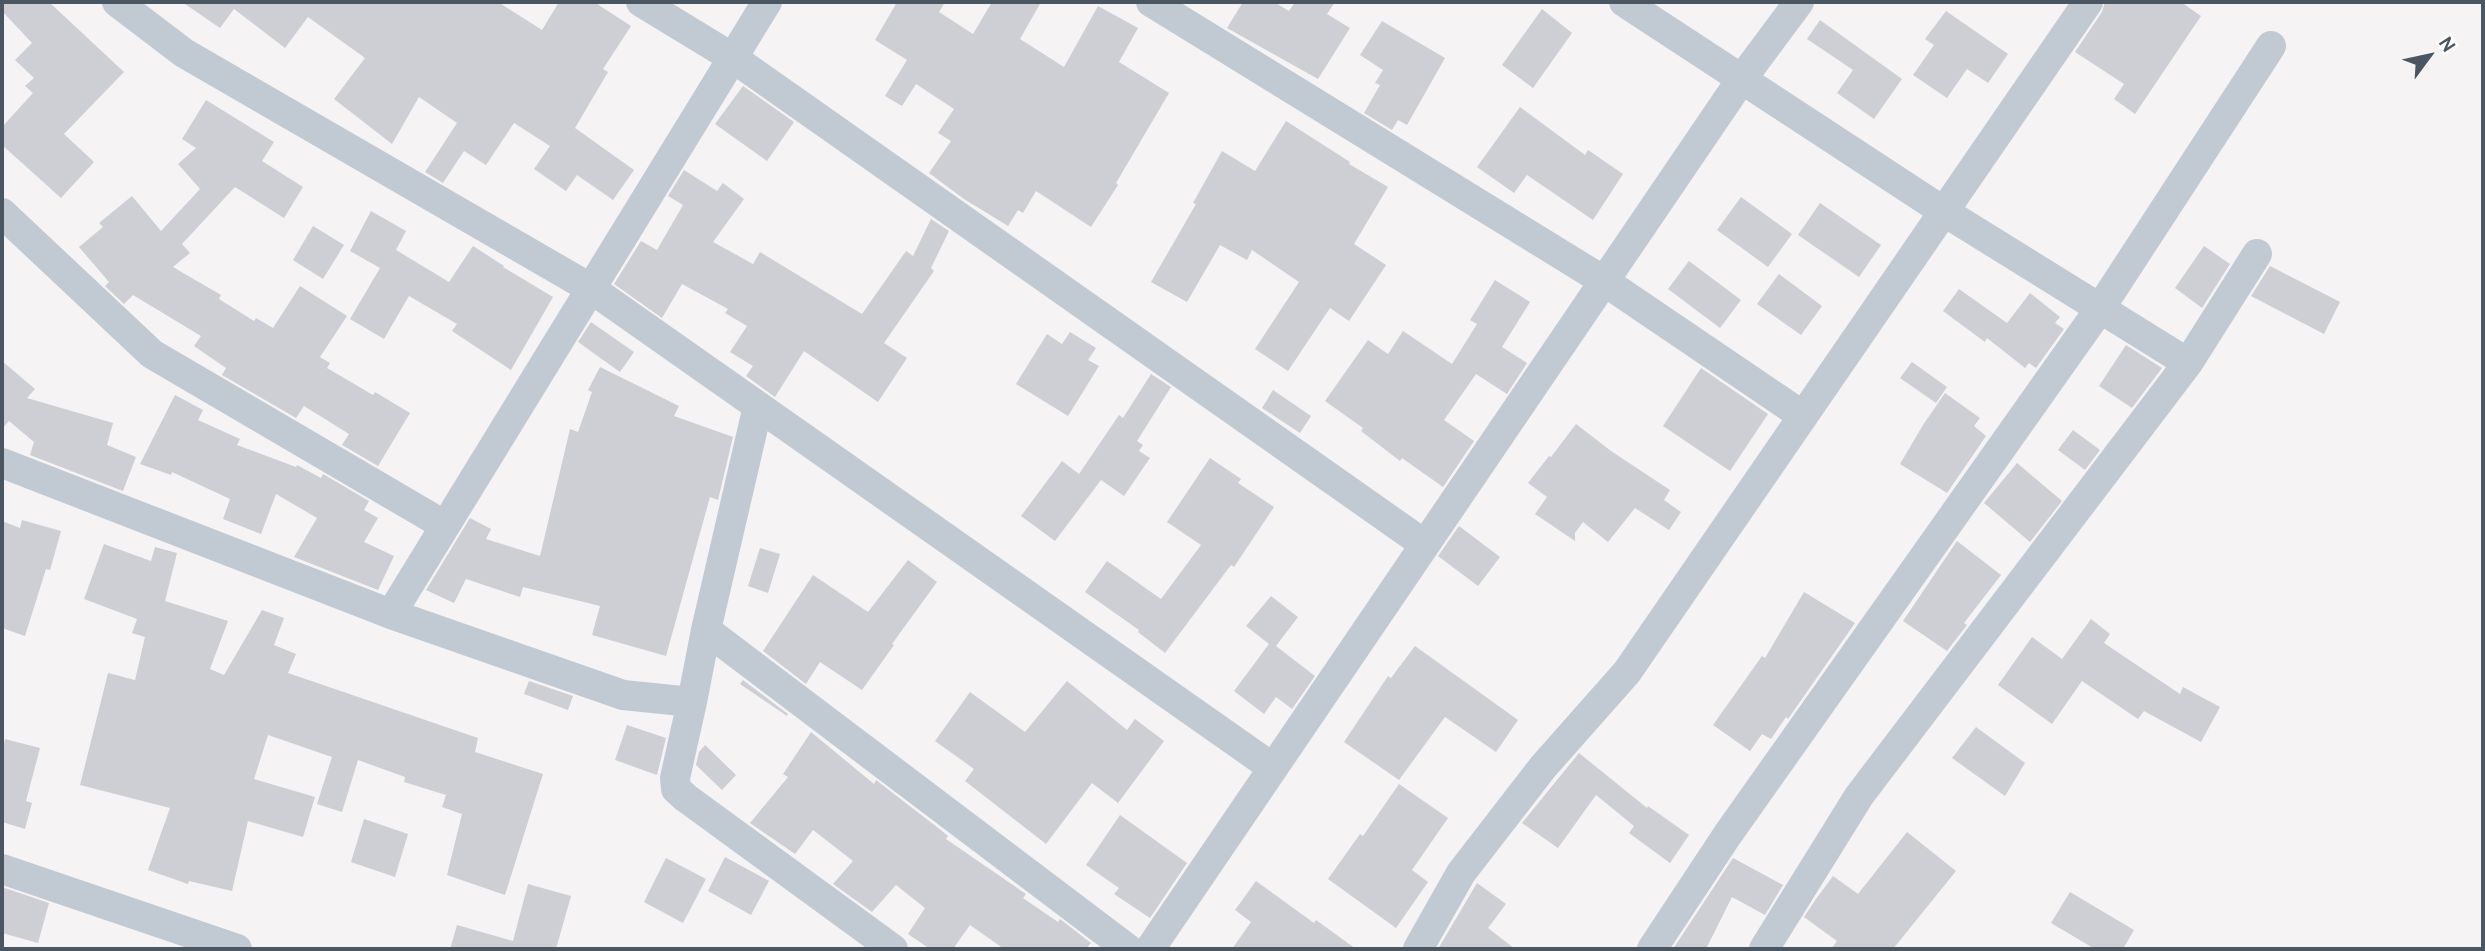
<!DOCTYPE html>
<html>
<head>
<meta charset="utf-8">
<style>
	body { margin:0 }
	#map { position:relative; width:2485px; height:951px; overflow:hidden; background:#f5f3f3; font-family:Cabin,sans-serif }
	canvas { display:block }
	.frame { position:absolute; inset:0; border:4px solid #4a5661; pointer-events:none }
	.north { position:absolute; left:2394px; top:21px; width:70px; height:70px; -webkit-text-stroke:5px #fff; paint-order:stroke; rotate:57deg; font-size:19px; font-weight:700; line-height:28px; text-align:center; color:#4a5661 }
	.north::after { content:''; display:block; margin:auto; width:24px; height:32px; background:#4a5661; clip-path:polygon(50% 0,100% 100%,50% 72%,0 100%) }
</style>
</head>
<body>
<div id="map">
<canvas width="2485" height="951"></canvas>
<div class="frame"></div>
<div class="north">N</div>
</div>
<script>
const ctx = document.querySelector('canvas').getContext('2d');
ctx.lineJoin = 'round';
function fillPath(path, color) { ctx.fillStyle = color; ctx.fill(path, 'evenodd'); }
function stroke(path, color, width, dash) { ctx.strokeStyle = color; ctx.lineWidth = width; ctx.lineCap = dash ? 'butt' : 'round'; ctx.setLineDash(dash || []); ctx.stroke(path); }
fillPath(new Path2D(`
	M2,2h47l75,70 -60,62 30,28 -33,36 -59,-53v-18l31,-34 -8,-7 9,-8 -19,-18 17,-17 -30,-32z
	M182,2h316l44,28 17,-28h35l37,24 -28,43 5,3 -33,56 59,42 -21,30 -36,-25 -11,16 -32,-22 16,-23 -36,-23 -28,42 -22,-14 -21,32 -18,-11 32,-49 -38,-26 -27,47 -58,-45 31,-41 -57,-41 -23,31 -51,-39 -14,19z
	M897,2h48l-6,10 34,22 19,-32h49l-21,37 44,28 34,-61 40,22 -19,34 50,31 -53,90 2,2 -27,42 -55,-36 -13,22 -5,-3 -10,16 -44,-27 -35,-26 22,-32 -13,-8 16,-24 -38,-25 -14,22 -17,-10 22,-36 -32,-20z
	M1243,2h31l15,9 6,-9h40l-8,12 23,14 -32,51 -91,-51z
	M2105,2h76l20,14 -66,98 -21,-15 10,-15 -49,-32 27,-40z
	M1542,9l30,24 -39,55 -31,-23z
	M1946,11l62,43 -20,29 -21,-14 -20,29 -34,-23 21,-30 -9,-6z
	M1820,20l82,59 -28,40 -37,-26 16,-23 -46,-31z
	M1382,21l63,37 -38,67 -9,-5 -6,10 -28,-17 16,-28 -5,-2 8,-13 -23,-15z
	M743,86l51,36 -27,39 -52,-37z
	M206,100l68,42 -12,19 41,26 -19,31 -49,-31 -53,57 8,9 -17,14 48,28 -2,4 35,22 2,-3 17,10 27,-42 47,30 -27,41 10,6 -3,5 46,27 2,-3 35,21 -32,53 -36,-21 7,-11 -45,-28 -8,12 -74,-43 4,-7 -32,-22 7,-10 -68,-41 -9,9 -19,-18 4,-4 -30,-35 24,-20 -4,-4 33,-27 29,35 39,-42 -22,-25 18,-16 -14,-9z
	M1520,107l65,48 3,-5 35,24 -30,46 -66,-45 -13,18 -37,-26z
	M1286,121l64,41 -1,2 39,23 -34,57 32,21 -37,56 -19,-13 -42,63 -33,-22 44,-67 -47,-32 -5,10 -27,-15 -33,57 -36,-20 45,-78 -3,-1 29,-52 33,20z
	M684,170l33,21 6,-8 21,16 -31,43 40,22 7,-12 102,62 44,-63 7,5 18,-37 18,12 -18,37 3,3 -50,72 23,15 -29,44 -74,-51 -29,46 -29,-21 7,-10 -23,-14 17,-26 -22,-13 3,-4 -46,-25 -20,34 -48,-34 27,-43 16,9 26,-45 -15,-9z
	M1741,197l51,37 -24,33 -51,-37z
	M1820,203l61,42 -22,32 -61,-42z
	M371,211l35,20 -10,19 53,32 24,-36 31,20 -1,1 50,30 -42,73 -59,-39 5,-7 -48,-28 -25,43 -34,-20 30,-51 -30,-17z
	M313,226l31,19 -21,34 -30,-19z
	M2204,246l26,18 -28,44 -27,-20z
	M1689,261l52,39 -21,28 -52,-39z
	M2270,266l70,36 -16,32 -73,-38z
	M1779,274l43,32 -21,29 -44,-31z
	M1495,280l35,22 -28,45 25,16 -20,31 -31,-20 -32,46 30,21 -31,46 -41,-29 -2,3 -39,-30 2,-3 -38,-27 43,-61 20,14 15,-23 49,33 25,-40 -7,-4z
	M1959,289l48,34 23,-30 30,24 -5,6 9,6 -28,39 -7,-5 -4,5 -38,-30 -2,4 -42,-31z
	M591,322l43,30 -14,20 -42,-30z
	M1070,332l26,16 -8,12 11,6 -31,50 -52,-32 31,-50 15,10z
	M2126,345l36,23 -30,40 -33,-22z
	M2,361l33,28 -8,9 86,25 -6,22 29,12 -13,34 -93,-36 4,-13 -25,-21 -7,8z
	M1912,362l35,25 -11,16 -36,-25z
	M600,367l79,39 -5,10 59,21 -15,63 -8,-3 -44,159 -74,-21 8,-29 -77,-19 -3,10 -54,-18 -12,24 -28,-13 44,-72 21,11 -5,10 54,17 30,-127 8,3 14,-40 -4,-2z
	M1701,368l67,46 -38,57 -67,-45z
	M1151,374l20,13 -34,54 6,4 -4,6 11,7 -26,38 -23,-16 -46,61 -34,-25 41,-55 17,13 40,-59 4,3z
	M1273,390l38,26 -11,17 -38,-25z
	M1945,393l35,25 -6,8 12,10 -39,57 -47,-29 23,-39z
	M175,395l28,15 -5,10 42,19 -3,6 59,22 1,-2 24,13 2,-4 46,27 -5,9 14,8 -14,24 30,14 -16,34 -84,-33 23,-39 -41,-24 -15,40 -38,-15 7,-20 -58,-27 -1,3 -31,-11z
	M1576,424l35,27 59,39 -6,10 17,12 -12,18 -34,-22 -27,34 -25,-20 -8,11v8l-40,-27 12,-17 -19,-14 21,-27 2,1z
	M2073,430l27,20 -15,20 -27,-20z
	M1210,458l31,21 -3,4 36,24 -40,60 -3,-2 -66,88 -27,-21 1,-2 -54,-38 22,-31 54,38 40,-54 -34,-23z
	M2017,463l45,38 -32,41 -46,-39z
	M22,520l39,11 -11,39 -4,-1 -21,67 -23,-8v-107l18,7z
	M1459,526l41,31 -22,29 -40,-30z
	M1957,541l44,34 -37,48 3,2 -20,26 -44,-30z
	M104,544l47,17 4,-14 22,6 -12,48 63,20 -18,48 14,6 38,-65 22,8 -10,27 22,9 -8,19 190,65 -3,14 68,22 -38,121 -58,-20 15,-61 -20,-7 4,-12 -42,-13 1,-5 -47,-17 -16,52 -25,-8 15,-47 -64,-22 -14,44 61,18 -12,40 -55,-16 -16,70 -43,-10 -1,3 -40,-14 22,-62 -90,-23 28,-112 27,7 10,-43 -13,-4 5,-14 -53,-20z
	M760,548l20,6 -12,39 -20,-7z
	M908,560l29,22 -45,62 2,1 -32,45 -42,-28 -14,22 -43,-33 50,-76 55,37z
	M1804,592l51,31 -67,96 -2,-2 -15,22 -9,-5 -12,17 -37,-26 49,-69 3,2z
	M1271,596l27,21 -22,29 39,30 -23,33 -16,-12 -12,17 -30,-23 35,-47 -23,-18z
	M2091,619l19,15 -6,9 76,51 3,-7 37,20 -19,35 -57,-31 -6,8 -56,-38 -30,43 -54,-39 34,-48 30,22z
	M1415,646l103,74 -22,32 -51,-35 -46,63 -55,-38 44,-66 3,2z
	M743,680l45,34 -1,2 -47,-32z
	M529,681l44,15 -5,14 -44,-16z
	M1067,681l60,49 8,-11 29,22 -46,62 -26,-20 -46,61 -81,-63 9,-12 -39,-28 35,-49 55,40z
	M627,725l39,13 -9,37 -42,-15z
	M1976,727l49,36 -20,33 -53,-38z
	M811,732l63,52 2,-4 66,51 6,5 -2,3 80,55 -3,4 35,24 2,-3 31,24 -5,6h-82l-34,-24 -17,24h-23l-22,-15 17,-26 -29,-23 -24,27 -39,-28 20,-23 -40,-31 -18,24 -45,-31 38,-46 -5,-3z
	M5,739l35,9 -14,53 6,2 -7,26 -23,-7v-71z
	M705,745l31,30 -14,15 -26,-25 3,-13z
	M1579,753l68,55 1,-2 41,29 -19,28 -41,-30 5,-7 -38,-31 -38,53 -36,-25z
	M1399,784l49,34 -36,52 16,12 -32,46 -68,-49 32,-45 3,2z
	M1120,815l67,48 -37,55 -36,-24 5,-6 -33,-23z
	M364,819l44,15 -13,43 -44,-15z
	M1907,832l49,39 -63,78h-62l6,-8 -33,-24 12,-18 17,-23 25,18z
	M725,857l44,24 -18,34 -43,-24z
	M666,858l40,21 -23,44 -39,-21z
	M1733,858l50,27 -18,30 -33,-18 -26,52h-33z
	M1256,881l58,42 2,-3 40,29h-124l19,-27 -16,-12z
	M1477,883l29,21 -18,24 27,21h-77z
	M528,884l43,12 -15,53h-106l7,-24 56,16z
	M2,887l47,16 -11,40 -36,-10z
	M2070,892l64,38 -11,19h-28l-44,-26z`), '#cdcfd5');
stroke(new Path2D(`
	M117,2l67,51 406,235 683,480
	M641,2l92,56 691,486
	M1151,2l453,279 199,135
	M1624,2l319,209 245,152
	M2,213l150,141 292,171
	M2,463l389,151 232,81 69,7 -17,76 1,11 10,9 207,151
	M391,614l376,-612
	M706,630l422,319
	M692,702l14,-72 52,-224
	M2,869l235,80
	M1150,949l591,-869 58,-78
	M1418,949l43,-76 82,-106 84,-95 461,-670
	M1652,949l76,-115 371,-524 172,-264
	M1764,949l95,-153 329,-433 69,-109`), '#c1cad2', 30);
</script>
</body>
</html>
